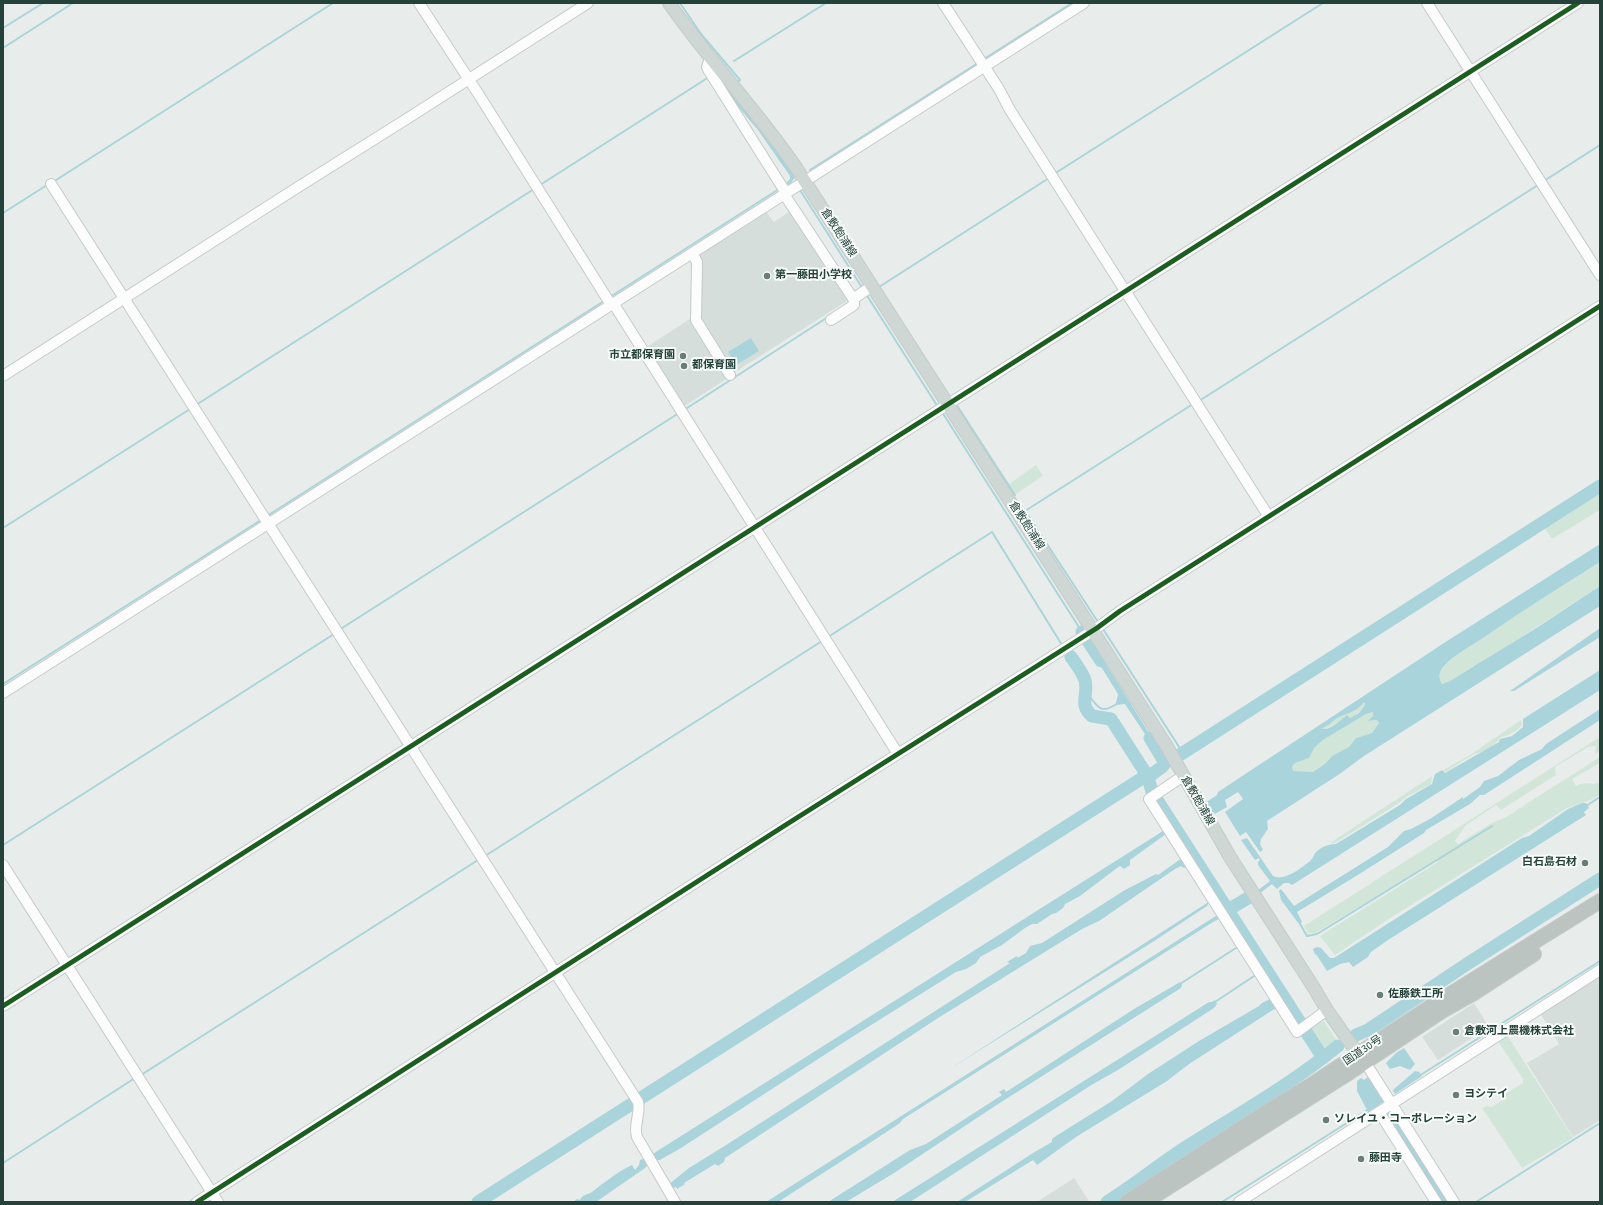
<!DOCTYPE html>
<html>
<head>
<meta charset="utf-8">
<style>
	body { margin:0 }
	#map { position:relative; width:1603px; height:1205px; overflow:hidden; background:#e8edeb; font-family:"Source Sans 3",sans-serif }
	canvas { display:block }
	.frame { position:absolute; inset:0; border:4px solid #24423a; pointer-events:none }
</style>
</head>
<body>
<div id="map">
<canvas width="1603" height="1205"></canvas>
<div class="frame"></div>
</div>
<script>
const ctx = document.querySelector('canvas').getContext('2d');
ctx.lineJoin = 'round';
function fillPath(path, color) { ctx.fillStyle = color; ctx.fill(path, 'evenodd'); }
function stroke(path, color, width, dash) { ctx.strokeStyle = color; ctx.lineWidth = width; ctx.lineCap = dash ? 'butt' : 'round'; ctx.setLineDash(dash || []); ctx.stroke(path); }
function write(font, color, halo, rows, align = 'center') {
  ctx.font = font + ' "Source Sans 3","Noto Sans JP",sans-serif'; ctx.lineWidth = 4; ctx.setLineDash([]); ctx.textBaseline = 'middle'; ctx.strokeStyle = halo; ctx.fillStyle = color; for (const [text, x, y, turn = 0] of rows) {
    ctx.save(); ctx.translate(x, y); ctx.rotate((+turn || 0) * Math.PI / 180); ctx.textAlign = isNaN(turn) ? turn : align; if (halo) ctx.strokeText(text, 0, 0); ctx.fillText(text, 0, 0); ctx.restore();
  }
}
fillPath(new Path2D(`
	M792,210l58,89 -115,73 -31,-48 -4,-10v-61l65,-42 9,11z
	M690,319l38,59 -45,29 -38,-59z
	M1600,975v145l-27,17 -46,-74 32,-19 -19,-31z
	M1474,1003l15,24 -51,33 -16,-23z
	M1074,1178l15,23 -52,1z`), '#d6dedb');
fillPath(new Path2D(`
	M1036,465l7,11 -27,18 -7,-10z
	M1600,489v21l-48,29 -9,-14z
	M1600,562v24l-119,77 -31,18 -8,3c-4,-6 -3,-12 1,-17 9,-11 25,-19 37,-27 39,-27 80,-53 120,-78z
	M1364,702l1,3c-6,7 -10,13 -21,13l-3,4 -19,8 -1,-1c2,-2 7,-3 9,-5 1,-1 2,-3 4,-5 9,-5 25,-7 30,-17z
	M1373,712v4l-4,5 8,-1 2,3 -7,10 -16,5 -6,9 -18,9 -6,7 -13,9h-20l-1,-5 3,-4 13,-5 6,-10 9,-8 43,-26z
	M1521,720l1,5c-5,6 -14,11 -21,12 -6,8 -18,16 -27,17l-29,18 -2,-2 27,-15z
	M1600,737v14l-5,3 1,-6 -1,-2 -7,1 -33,20 1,8 -55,35 -5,-5 -30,20 -11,16 3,3 34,-21 14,-6 94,-60v6l-28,16 4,7c8,-5 16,0 24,-4v13c-10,6 -21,9 -33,13l-180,112 -52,35 -15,-19 118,-74v-2l-123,73h-7l-4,-7z
	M1432,776l-1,8 -23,12 -9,7 -64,40h-5z
	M1322,1018l15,23 -16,9 -14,-22z
	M1507,1035l66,103 -51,30 -40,-60 5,-2 5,1 14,-9 -1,-4 18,-11v-4l-25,-38z`), '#d1e6d8');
fillPath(new Path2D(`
	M728,86l53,70 14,21 -4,6 -4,2 -1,-2 4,-4v-3l-32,-46 -34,-40z
	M751,338l8,13 -23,14 -8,-13z
	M1600,544v18c-40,25 -81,51 -120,78 -12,8 -28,16 -37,27 -4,5 -5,11 -1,17l8,-3 88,-54 62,-41v20l-236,150 -23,17 -74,48 1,8 -7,10 -1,5 3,6 -3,2 -14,-20 -6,4 -15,-24 18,-13 -5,-7 -13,8 2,7 -14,8 -8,-12 12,-8 1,-3 229,-151zM1364,702l1,3 -6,8 -9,5 -3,-3c-8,6 -15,15 -26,14 3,-2 6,-3 9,-5 2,-2 4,-4 7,-6 8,-4 22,-7 27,-16zM1373,712v4l-5,5 9,-1 2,3 -7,10 -16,5 -7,9 -17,9 -6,7 -13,9 -20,-1 -1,-4 3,-4 14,-5 5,-10 9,-8 43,-26z
	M1600,628v9l-86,54h-4z
	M1092,645l11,14 58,93 -3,2 -33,-50 -8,1 -1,-2 2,-9 -28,-45z
	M1068,649l6,2 9,12 -2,3 2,3 -4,3 -14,-21z
	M1600,670v20l-308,195 -3,-2h-5l-7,6 -5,-5 -13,10 -2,-3 13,-10 -12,-16v-3l2,-2 -1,-2 -4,2 -14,-20 6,-2 26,38c11,6 30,-9 38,-16 3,-3 3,-6 5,-8 5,-5 13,-8 20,-8l64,-39 6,-6 26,-15 3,-10 7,-4 3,3 54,-31 1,-3 12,-3 11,-9v-8z
	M1600,709v11l-116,75h-4l-10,9 -44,26 -2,3c-42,27 -84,53 -127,79l5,10 -3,2 -18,-24 -2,-9 2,-2 13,17 94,-59 16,-16 7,-2 19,-10 33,-22v2l17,-12 4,-6 14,-5 21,-16 23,-11 4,-5z
	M1582,803h4l3,5 -5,4 2,3 -198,125 -17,12 -3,5 -15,10 -4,-5 -9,2 -13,7 -11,-17 -1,1 -2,-6 4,-2 4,1 9,10h4l188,-120 7,-2 39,-27z
	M1163,831l3,3 -36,26v5l-6,4 -4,-3 -3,2 -37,28 -15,8 -2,4 -7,5 -4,1 -15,10h-5l-7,4 -23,17 -22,12 -4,6 -10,6 -10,3 -104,65 -171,111 -21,12h-7l-2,-5z
	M1182,858l6,8 -4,2 -3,-2 -6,3 -76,52 -17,8 -144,89 -213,140 -1,4 -6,4 -3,-2 -31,19 1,1 -8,5 -1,-2 -6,2 -2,-4 21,-17 34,-21 287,-184 -3,-1 10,-6v2l9,-5 4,-7 12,-3 83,-53 31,-16 2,1z
	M1210,901l-3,5 -59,39 -200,125z
	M1219,914l2,4 -8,4 -310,197 -3,4 -38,25 -84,54h-12z
	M1180,982l2,3 -1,3 -186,118 -101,67 -48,29h-18l82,-52 16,-6 76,-49 -3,-3 5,-3 2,3 128,-83z
	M1270,999l6,9 -87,56 -22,17 -91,56 -39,28 -4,-5 -68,42h-8l76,-49 19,-11v-3l4,-3 56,-35 36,-27 51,-33 60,-35 3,-3z
	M1215,1000l2,4 -3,4 -96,62 -25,14 -183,118h-18l317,-200h3z
	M1404,1048l11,16 -5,6 -10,-4 -10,3 -4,-6 10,-10z
	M1415,1071l4,1 3,4 -27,18 -2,-3 1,-2z
	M1368,1077l13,21 4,3 -17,11 -11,-21v-10l4,-3 3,2z
	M646,1158l3,5 -4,5 -49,34h-23l4,-3 3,1c2,-6 8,-5 12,-8 13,-10 25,-20 40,-27l3,5 4,-5 1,-5z`), '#a9d4db');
stroke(new Path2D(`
	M680,3l21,31 39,46 -3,3
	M3,28l40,-25
	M3,48l70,-45
	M984,59l88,-56
	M734,61l92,-58
	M810,170l168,-107
	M1054,174l269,-171
	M1544,181l56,-36
	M53,182l280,-179
	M540,185l169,-108
	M800,190l63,99
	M3,213l44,-28
	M879,287l170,-109
	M866,294l72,113
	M610,297l169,-108
	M1199,401l339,-216
	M956,404l59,91
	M196,405l338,-216
	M684,410l144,-93
	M942,412l140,220
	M1024,509l74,113
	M1025,511l168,-107
	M267,516l337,-215
	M3,528l187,-119
	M1095,624l8,-6
	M1103,629l80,124
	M339,630l340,-217
	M828,637l164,-105 70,113
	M3,684l258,-164
	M1086,691c11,15 14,25 32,12
	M1586,806l14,-9
	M3,845l331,-211
	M485,856l337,-215
	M1299,922l8,14 10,-2 175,-108
	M1180,984l56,-36
	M1215,1002l39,-26
	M1382,1021l3,3
	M141,1075l337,-215
	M1419,1076l181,-115
	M3,1163l132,-85
	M189,1202l5,-3
	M1222,1202l147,-93
	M1476,1202l124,-79`), '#a9d4db', 2);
stroke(new Path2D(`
	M1082,632l19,29
	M1150,738l15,25 -3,4 -14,10 4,15 171,266
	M1178,756l422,-270
	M1228,910l20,-12
	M1356,1035l12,-5 99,-66 133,-85
	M1388,1115l55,87
	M478,1202l666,-425h4l-37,-58 -19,-3c-14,-12 -3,-21 -7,-36 -3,-8 -9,-16 -14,-23
	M1107,1202c26,-16 50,-36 76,-53 52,-33 107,-64 155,-103`), '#a9d4db', 13);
const minor = new Path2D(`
	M419,3l60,92 129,205 7,6 283,448
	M943,3l56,86 11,21 259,407
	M1427,3l173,272
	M710,58l-3,9 2,4 77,122
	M51,184l587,918c3,12 -5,23 -1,35l38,65
	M784,194l70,106v5l-23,15
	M692,253l5,9 -1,58 34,55
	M853,299l19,-13
	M3,376l292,-187 110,-69 183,-117
	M3,693l1081,-690
	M1183,776l-34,23 148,233 30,-22
	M3,865l215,337
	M3,1006l1575,-1003
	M1365,1062l89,140
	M1379,1112l57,90
	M197,1202l587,-376 313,-198 23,-17 480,-305
	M1239,1202l361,-232`);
const major = new Path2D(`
	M669,3c40,58 89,108 128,166l369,576 64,112 84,131 13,22 24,34 13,17`);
const highway = new Path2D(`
	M1127,1202l143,-92 41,-25 125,-82 164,-102
	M1145,1202l202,-128 95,-63 32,-18 60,-39`);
stroke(minor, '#c5cac8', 12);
stroke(major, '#c3ccc9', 14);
stroke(highway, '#c3ccc9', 16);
stroke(minor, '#fcfcfc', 10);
stroke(major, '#cfd7d5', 12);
stroke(highway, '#bcc4c2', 14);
stroke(new Path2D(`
	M3,1006l1575,-1003
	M197,1202l587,-376 313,-198 23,-17 480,-305`), '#1b5e20', 5);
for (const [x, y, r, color] of [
	[767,276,4,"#697e78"],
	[683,356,4,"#697e78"],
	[684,366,4,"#697e78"],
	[1585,863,4,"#697e78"],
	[1380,995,4,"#697e78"],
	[1456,1032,4,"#697e78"],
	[1456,1095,4,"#697e78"],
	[1326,1120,4,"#697e78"],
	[1361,1159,4,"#697e78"]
]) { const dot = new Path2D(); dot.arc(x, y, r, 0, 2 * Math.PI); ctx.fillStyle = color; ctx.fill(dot); stroke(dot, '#f7fbf9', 1.5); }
write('11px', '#24423a', '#f7fbf9', [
	["倉敷飽浦線",838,233,57],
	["倉敷飽浦線",1026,526,57],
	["倉敷飽浦線",1197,801,60],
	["国道30号",1363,1051,-34]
]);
write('bold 11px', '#24423a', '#f7fbf9', [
	["第一藤田小学校",775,276],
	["市立都保育園",675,356,"right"],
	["都保育園",692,366],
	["白石島石材",1577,863,"right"],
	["佐藤鉄工所",1388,995],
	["倉敷河上農機株式会社",1464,1032],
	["ヨシテイ",1464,1095],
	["ソレイユ・コーポレーション",1334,1120],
	["藤田寺",1369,1159]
], 'left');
</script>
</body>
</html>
